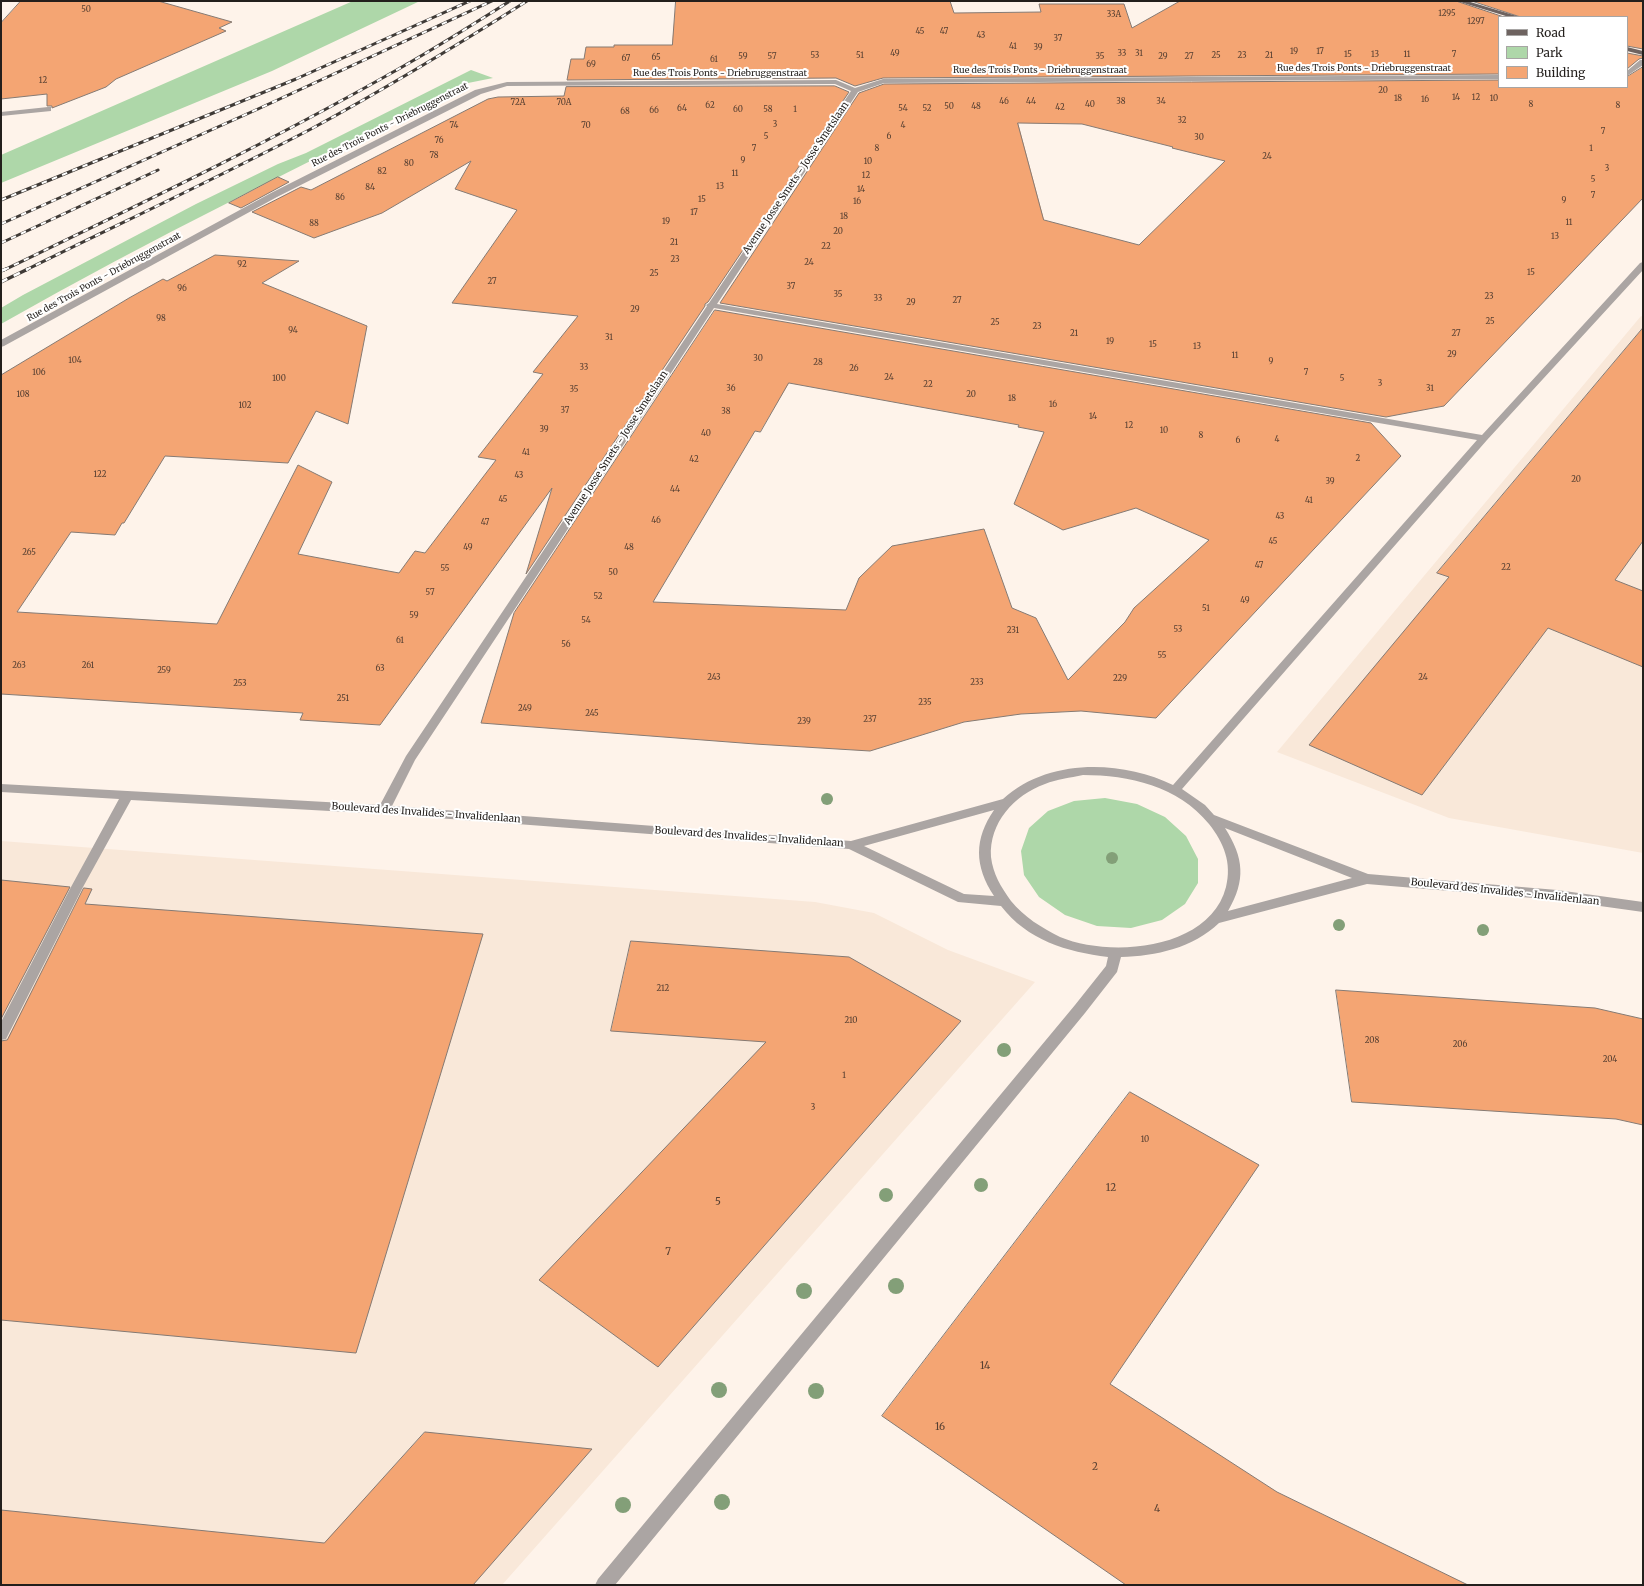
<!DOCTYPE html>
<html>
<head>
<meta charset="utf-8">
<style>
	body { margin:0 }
	#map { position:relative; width:1644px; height:1586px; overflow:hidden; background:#fef3ea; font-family:Merriweather,serif }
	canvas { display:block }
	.frame { position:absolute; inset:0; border:2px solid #231f1c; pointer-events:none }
	.legend { position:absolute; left:1498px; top:16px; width:130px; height:72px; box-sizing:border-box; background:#fff; border:1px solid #a7a5a4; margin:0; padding:5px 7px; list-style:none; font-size:12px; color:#231f1c }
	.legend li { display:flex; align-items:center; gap:8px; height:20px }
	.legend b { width:20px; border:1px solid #a7a5a4 }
</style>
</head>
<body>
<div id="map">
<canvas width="1644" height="1586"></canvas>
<div class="frame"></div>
<ul class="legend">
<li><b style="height:5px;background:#6e6360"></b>Road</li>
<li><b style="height:11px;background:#aed7a9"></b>Park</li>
<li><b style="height:11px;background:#f4a573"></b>Building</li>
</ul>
</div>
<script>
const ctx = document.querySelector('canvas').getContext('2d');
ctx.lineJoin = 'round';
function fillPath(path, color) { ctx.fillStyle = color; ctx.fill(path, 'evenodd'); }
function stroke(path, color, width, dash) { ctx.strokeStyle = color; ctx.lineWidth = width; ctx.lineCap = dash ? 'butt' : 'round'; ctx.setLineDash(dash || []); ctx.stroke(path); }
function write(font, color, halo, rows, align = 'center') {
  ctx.font = font + ' Merriweather,serif'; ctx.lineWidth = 4; ctx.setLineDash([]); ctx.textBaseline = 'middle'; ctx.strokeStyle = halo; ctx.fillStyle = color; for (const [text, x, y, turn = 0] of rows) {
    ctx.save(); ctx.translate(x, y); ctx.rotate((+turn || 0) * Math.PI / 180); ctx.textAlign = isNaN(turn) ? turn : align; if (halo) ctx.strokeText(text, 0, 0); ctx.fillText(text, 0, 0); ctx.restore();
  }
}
fillPath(new Path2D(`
	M1641,316l2,1v536l-194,-35 -172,-66z
	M1,841l814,61 59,11 74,37 87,32 -533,603h-501z`), '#f9e8d9');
fillPath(new Path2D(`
	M353,1h67l-148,70 -271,112v-28z
	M471,70l22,8 -30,6c-155,79 -311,154 -462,240v-16l22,-13 173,-91 82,-40 28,-11z
	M1105,798l32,6 28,13 21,19 12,23v24l-13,21 -23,16 -31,8 -34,-2 -32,-11 -26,-18 -15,-22 -3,-24 8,-23 19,-17 26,-10z`), '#aed7a9');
const building = new Path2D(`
	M21,1h137l74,21 -13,6 7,3 -110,48 -10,8 -54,21v-2h-5v-12l-46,5v-76z
	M676,1h274l4,12 87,-1 -2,-8h85l8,24 48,-27h276l48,16h-5v57l-616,4 -28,8 -19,-8 -269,2 4,-21h13l2,-12h28v-2h58z
	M1472,1h171v48l-16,-3v-29h-106z
	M1627,53l16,3v2l-4,1 -12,10z
	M1643,67v131l-199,208 -58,11 -666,-114 139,-210 25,-9 615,-4v7h128v-10zM1018,123l64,1 91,23 -1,1 53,13 -86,84 -95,-25z
	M835,86l14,6 -141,210 -3,2v2l-179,268 26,-86 -172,237 -80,-5 3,-7 -302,-19v-319l128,-77 34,-19 4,2 48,-26 84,6 -37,22 105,43 -19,98 -32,-13 -28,52 -123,-7 -41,67h-2l-7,12 -44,-3 -54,80 200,12 81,-159 34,17 -34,72 101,19 16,-22 10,2 71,-93 -18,-3 65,-83 -10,-2 45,-56 -126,-13 65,-93 -62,-21 16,-28 -89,52 -68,25 -62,-26 49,-25 10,3 177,-91 10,-2 66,-1 2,-9z
	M278,177l11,5 -48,26 -12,-5z
	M715,310l656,113 30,33 -245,262 -75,-7 -60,3 -57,8 -94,29 -115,-7 -274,-21 33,-110zM789,383l230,42 -1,2 26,5 -30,72 49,26 73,-22 73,32 -75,68 -9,14 -57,58 -32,-62 -24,-10 -28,-79 -92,17 -33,32 -13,32 -193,-8 102,-171 5,1z
	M1643,328v213l-28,39 28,11v76l-95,-39 -126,167 -113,-50 140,-168 -12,-4z
	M1,880l69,7 -69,132z
	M84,888l8,1 -7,15 398,30 -127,419 -355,-33v-279l6,-1z
	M631,941l218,16 112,64 -303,346 -119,-87 227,-238 -155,-11z
	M1336,990l259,18 48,11v106l-27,-6 -264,-17z
	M1130,1092l129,73 -149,219 167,108 191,93h-342l-244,-169z
	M425,1432l167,17 -119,136h-472v-75l323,33z`);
fillPath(building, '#f4a573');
stroke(building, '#857a73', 1);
fillPath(new Path2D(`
	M1640,60h3v5l-16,11v-5z
	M1499,75v4l-615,4 -26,9 -141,212 765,131 158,-172 3,-1v8l-156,170 -305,349 23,16 9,10 154,59 189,16 86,12v10l-86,-12 -190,-16 -148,39c-26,25 -63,33 -98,34l-4,15 -32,41 -470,572h-20l3,-6 477,-574 31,-39 2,-9c-41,-5 -81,-17 -107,-51l-43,-4 -109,-53 -465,-35 -253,-14 -48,87 -77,152 -5,1v-18l70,-135 48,-88 -118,-7v-8l379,21 26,-49 301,-450 -1,-1 3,-2 142,-212 -16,-7 -328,2 -26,8 -204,103 -273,149 -3,1v-7l270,-147 204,-103 32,-8 329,-2 19,8 28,-9zM714,308l763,132 -304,345c-52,-25 -125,-27 -170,14l-152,42 -459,-35 23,-46zM1083,775c46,0 95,11 126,49 15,19 23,39 17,63 -16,63 -116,71 -166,50 -18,-9 -36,-20 -49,-36 -10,-14 -18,-27 -20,-44 -2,-34 23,-62 54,-73 12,-5 25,-6 38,-9zM994,810c-20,29 -20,56 0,86l-30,-2 -100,-48zM1225,828l127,50 -124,33c18,-31 16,-53 -3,-83z
	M48,107h3v4l-50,5v-4z`), '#aba5a3');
fillPath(new Path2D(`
	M1457,1h10l53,16h-11z
	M1627,47l16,4v4l-16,-4z`), '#6e6360');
const railFar1 = new Path2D(`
	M1,200l295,-121 174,-78
	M1,224l257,-115 234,-108
	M1,243l157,-73
	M4,270c128,-62 258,-124 382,-194 42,-23 83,-49 124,-75
	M26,270c95,-47 191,-92 285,-141 74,-40 145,-83 216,-128`);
const rail = new Path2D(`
	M1,271l5,-2
	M1,282l27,-13`);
stroke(railFar1, '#3f3a36', 3);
stroke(rail, '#3f3a36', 3.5);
stroke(railFar1, '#fff', 2, [5.5]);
stroke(rail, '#fff', 2.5, [7]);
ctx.fillStyle = '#839f78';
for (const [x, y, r] of [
	[827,799,6],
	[1112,858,6],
	[1339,925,6],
	[1483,930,6],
	[1004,1050,7],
	[981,1185,7],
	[886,1195,7],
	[896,1286,8],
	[804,1291,8],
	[719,1390,8],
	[816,1391,8],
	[722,1502,8],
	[623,1505,8]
]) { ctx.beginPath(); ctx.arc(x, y, r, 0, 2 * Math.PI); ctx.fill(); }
write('8px', '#574032', null, [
	["50",86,10],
	["1295",1447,14],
	["33A",1114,15],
	["1297",1476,22],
	["45",920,32],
	["47",944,32],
	["43",981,36],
	["37",1058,39],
	["41",1013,47],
	["39",1038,48],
	["19",1294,52],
	["17",1320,52],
	["49",895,54],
	["33",1122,54],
	["31",1139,54],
	["15",1348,55],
	["13",1375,55],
	["11",1407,55],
	["7",1454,55],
	["53",815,56],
	["51",860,56],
	["25",1216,56],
	["23",1242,56],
	["21",1269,56],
	["59",743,57],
	["57",772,57],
	["35",1100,57],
	["29",1163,57],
	["27",1189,57],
	["65",656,58],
	["67",626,59],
	["61",714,60],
	["69",591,65],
	["12",43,81],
	["20",1383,91],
	["14",1456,98],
	["12",1476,98],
	["18",1398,99],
	["10",1494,99],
	["16",1425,100],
	["46",1004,102],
	["44",1031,102],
	["38",1121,102],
	["34",1161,102],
	["72A",518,103],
	["70A",564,103],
	["40",1090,105],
	["8",1531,105],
	["62",710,106],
	["8",1618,106],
	["50",949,107],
	["48",976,107],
	["42",1060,108],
	["64",682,109],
	["54",903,109],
	["52",927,109],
	["60",738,110],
	["58",768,110],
	["1",795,110],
	["66",654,111],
	["68",625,112],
	["32",1182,121],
	["3",775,125],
	["74",454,126],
	["70",586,126],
	["4",903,126],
	["7",1603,132],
	["5",766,137],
	["6",889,137],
	["30",1199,138],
	["76",439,141],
	["7",754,149],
	["8",877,149],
	["1",1591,149],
	["78",434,156],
	["24",1267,157],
	["9",743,161],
	["10",868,162],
	["80",409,164],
	["3",1607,169],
	["82",382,172],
	["11",735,174],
	["12",866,176],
	["5",1593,180],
	["13",720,187],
	["84",370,188],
	["14",861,190],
	["7",1593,196],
	["86",340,198],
	["15",702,200],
	["9",1564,201],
	["16",857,202],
	["17",694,213],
	["18",844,217],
	["19",666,222],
	["11",1569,223],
	["88",314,224],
	["20",838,232],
	["13",1555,237],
	["21",674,243],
	["22",826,247],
	["23",675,260],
	["24",809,263],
	["92",242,265],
	["15",1531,273],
	["25",654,274],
	["27",492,282],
	["37",791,287],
	["96",182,289],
	["35",838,295],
	["23",1489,297],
	["33",878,299],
	["27",957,301],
	["29",911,303],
	["29",635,310],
	["98",161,319],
	["25",1490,322],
	["25",995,323],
	["23",1037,327],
	["94",293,331],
	["21",1074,334],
	["27",1456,334],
	["31",609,338],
	["19",1110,342],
	["15",1153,345],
	["13",1197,347],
	["29",1452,355],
	["11",1235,356],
	["30",758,359],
	["104",75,361],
	["9",1271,362],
	["28",818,363],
	["33",584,368],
	["26",854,369],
	["106",39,373],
	["7",1306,373],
	["24",889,378],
	["100",279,379],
	["5",1342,379],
	["3",1380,384],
	["22",928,385],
	["36",731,389],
	["31",1430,389],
	["35",574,390],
	["108",23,395],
	["20",971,395],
	["18",1012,399],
	["16",1053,405],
	["102",245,406],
	["37",565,411],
	["38",726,412],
	["14",1093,417],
	["12",1129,426],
	["39",544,430],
	["10",1164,431],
	["40",706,434],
	["8",1201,436],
	["4",1277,440],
	["6",1238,441],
	["41",526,453],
	["2",1358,459],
	["42",694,460],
	["122",100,475],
	["43",519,476],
	["20",1576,480],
	["39",1330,482],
	["44",675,490],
	["45",503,500],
	["41",1309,501],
	["43",1280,517],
	["46",656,521],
	["47",485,523],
	["45",1273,542],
	["49",468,548],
	["48",629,548],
	["265",29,553],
	["47",1259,566],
	["22",1506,568],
	["55",445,569],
	["50",613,573],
	["57",430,593],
	["52",598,597],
	["49",1245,601],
	["51",1206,609],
	["59",414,616],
	["54",586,621],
	["53",1178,630],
	["231",1013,631],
	["61",400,641],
	["56",566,645],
	["55",1162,656],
	["263",19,666],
	["261",88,666],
	["63",380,669],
	["259",164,671],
	["243",714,678],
	["24",1423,678],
	["229",1120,679],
	["233",977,683],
	["253",240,684],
	["251",343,699],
	["235",925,703],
	["249",525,709],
	["245",592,714],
	["237",870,720],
	["239",804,722],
	["212",663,989],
	["210",851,1021],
	["208",1372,1041],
	["206",1460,1045],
	["204",1610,1060],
	["1",844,1076],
	["3",813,1108],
	["10",1145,1140]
]);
write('9px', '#231f1c', '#fff', [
	["Rue des Trois Ponts - Driebruggenstraat",1364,68],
	["Rue des Trois Ponts - Driebruggenstraat",1040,70],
	["Rue des Trois Ponts - Driebruggenstraat",720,73],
	["Rue des Trois Ponts - Driebruggenstraat",390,125,-27],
	["Rue des Trois Ponts - Driebruggenstraat",104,277,-29]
]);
write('10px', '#231f1c', '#fff', [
	["Avenue Josse Smets - Josse Smetslaan",796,178,-56],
	["Avenue Josse Smets - Josse Smetslaan",616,448,-57],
	["Boulevard des Invalides - Invalidenlaan",426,813,4],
	["Boulevard des Invalides - Invalidenlaan",749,837,4],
	["Boulevard des Invalides - Invalidenlaan",1505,892,6]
]);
write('10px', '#574032', null, [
	["12",1111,1188],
	["5",718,1202],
	["7",668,1252],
	["14",985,1366],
	["16",940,1427],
	["2",1095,1467],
	["4",1157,1509]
]);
</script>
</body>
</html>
